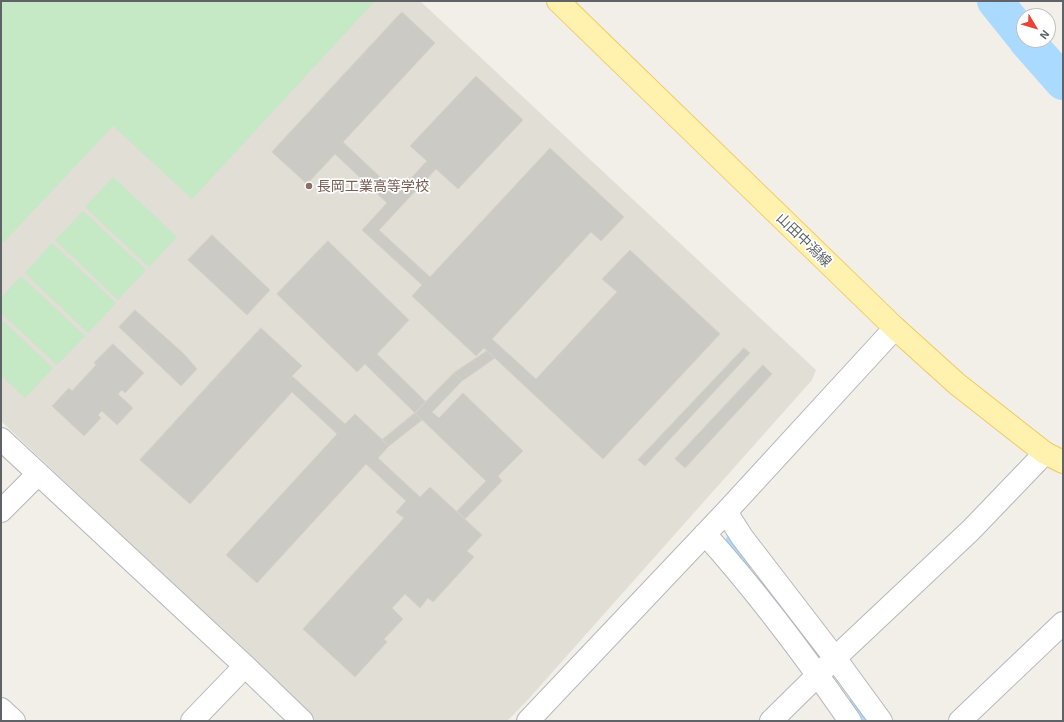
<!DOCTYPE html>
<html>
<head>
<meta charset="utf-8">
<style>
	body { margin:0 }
	#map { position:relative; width:1064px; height:722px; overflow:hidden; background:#f1efe8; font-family:"Exo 2",sans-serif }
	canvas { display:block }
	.frame { position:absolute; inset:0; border:2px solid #5f6368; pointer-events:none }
	.north { position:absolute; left:1016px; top:8px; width:40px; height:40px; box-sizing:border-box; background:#fff; border:1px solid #bfc1c3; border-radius:50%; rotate:128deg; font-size:11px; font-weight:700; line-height:16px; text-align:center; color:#5f6368 }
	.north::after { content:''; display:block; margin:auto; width:14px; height:18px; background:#ea4335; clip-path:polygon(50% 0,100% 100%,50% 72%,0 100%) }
</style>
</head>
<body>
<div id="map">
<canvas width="1064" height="722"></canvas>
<div class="frame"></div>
<div class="north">N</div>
</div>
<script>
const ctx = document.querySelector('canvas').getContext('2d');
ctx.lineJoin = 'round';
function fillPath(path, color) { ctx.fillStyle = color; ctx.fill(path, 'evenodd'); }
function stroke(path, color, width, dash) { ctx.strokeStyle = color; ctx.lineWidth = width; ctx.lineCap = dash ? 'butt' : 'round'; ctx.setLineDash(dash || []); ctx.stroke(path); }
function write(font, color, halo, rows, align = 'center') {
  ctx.font = font + ' "Exo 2","Noto Sans JP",sans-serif'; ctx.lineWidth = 3.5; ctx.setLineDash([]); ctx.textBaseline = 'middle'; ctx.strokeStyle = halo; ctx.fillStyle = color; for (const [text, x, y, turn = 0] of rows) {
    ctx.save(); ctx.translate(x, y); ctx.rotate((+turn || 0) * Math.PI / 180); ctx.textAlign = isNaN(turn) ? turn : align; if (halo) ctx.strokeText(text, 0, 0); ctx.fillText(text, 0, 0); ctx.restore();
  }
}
fillPath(new Path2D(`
	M1,1h419l396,369 -4,10 -288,324 -17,17h-191l-315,-300z`), '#e1ded6');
fillPath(new Path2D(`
	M1,1h374l-183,198 -79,-73 -112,119z
	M113,177l64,60 -28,30 -64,-60z
	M83,211l63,59 -28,30 -63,-60z
	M52,243l64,60 -28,30 -63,-60z
	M21,276l64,60 -28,29 -56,-52v-15z
	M1,319l52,49 -28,30 -24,-23z`), '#c5e8c5');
stroke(new Path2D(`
	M729,539l21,26
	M853,701l14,20`), '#aadaff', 6);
stroke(new Path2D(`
	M995,1l29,36
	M1026,40l37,42`), '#aadaff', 36);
const building = new Path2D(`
	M402,12l33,31 -92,99 54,51 30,-32 -17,-15 66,-70 47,44 -65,69 -22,-20 -57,61 51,47 120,-129 74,69 -23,24 -10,-9 -99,107 44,40 81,-87 -15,-13 28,-29 90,84 -117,125 -119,-111 -8,8 -64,-60 10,-11 -60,-55 25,-27 -52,-49 -28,30 -35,-32z
	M212,235l58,55 -23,25 -59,-55z
	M328,241l81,79 -32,34 49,48 -11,11 -50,-49 -8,8 -80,-78z
	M135,310l49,44 13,15 -16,17 -62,-59z
	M261,328l41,38 -10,10 53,48 10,-10 34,32 -11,12 42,39 10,-10 52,48 -15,16 7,6 -41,45 -5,-4 -8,10 -15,-14 -13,14 11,11 -19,20 3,3 -32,35 -52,-48 101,-111 -8,-6 10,-11 -40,-37 -109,119 -31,-28 111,-121 -45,-42 -102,112 -50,-44z
	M113,344l31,29 -19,20 -3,-3 -4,4 15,14 -16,17 -15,-14 -4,4 3,3 -17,18 -32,-30 17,-18 3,3 24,-26 -2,-2z
	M744,348l6,5 -105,113 -7,-6z
	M487,351l8,7 -33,23 -8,-8z
	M763,365l9,9 -87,94 -10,-9z
	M454,373l8,8 -30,31 7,6 24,-25 60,58 -25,25 4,5 -37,38 -8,-8 29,-30 -71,-68z
	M415,413l7,7 -33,26 -7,-6z`);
fillPath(building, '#cccac5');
stroke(building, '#d6d1c6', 1);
const minor = new Path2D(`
	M1,439l244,227 57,55
	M1,511l37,-37
	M726,512l16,25 93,121 46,63
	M705,534c53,59 100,122 145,187
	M1,709l13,12
	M192,721l53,-55
	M528,721l198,-209 169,-184
	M771,721l64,-63 136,-128 74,-77
	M960,721l103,-98`);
const major = new Path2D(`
	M558,1l337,327 62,56 70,55 18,14 18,9`);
stroke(minor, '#b5b8bc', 24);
stroke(major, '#f2c960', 24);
stroke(minor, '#fff', 22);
stroke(major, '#fff2af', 22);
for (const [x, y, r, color] of [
	[309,186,4,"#8d6e63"]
]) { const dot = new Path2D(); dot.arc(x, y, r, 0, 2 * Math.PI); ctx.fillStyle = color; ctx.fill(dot); stroke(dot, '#fff', 1.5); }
write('14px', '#785e54', '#fff', [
	["長岡工業高等学校",317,186]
], 'left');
write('14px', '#5f6368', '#fff', [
	["山田中潟線",804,240,44]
]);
</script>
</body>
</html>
